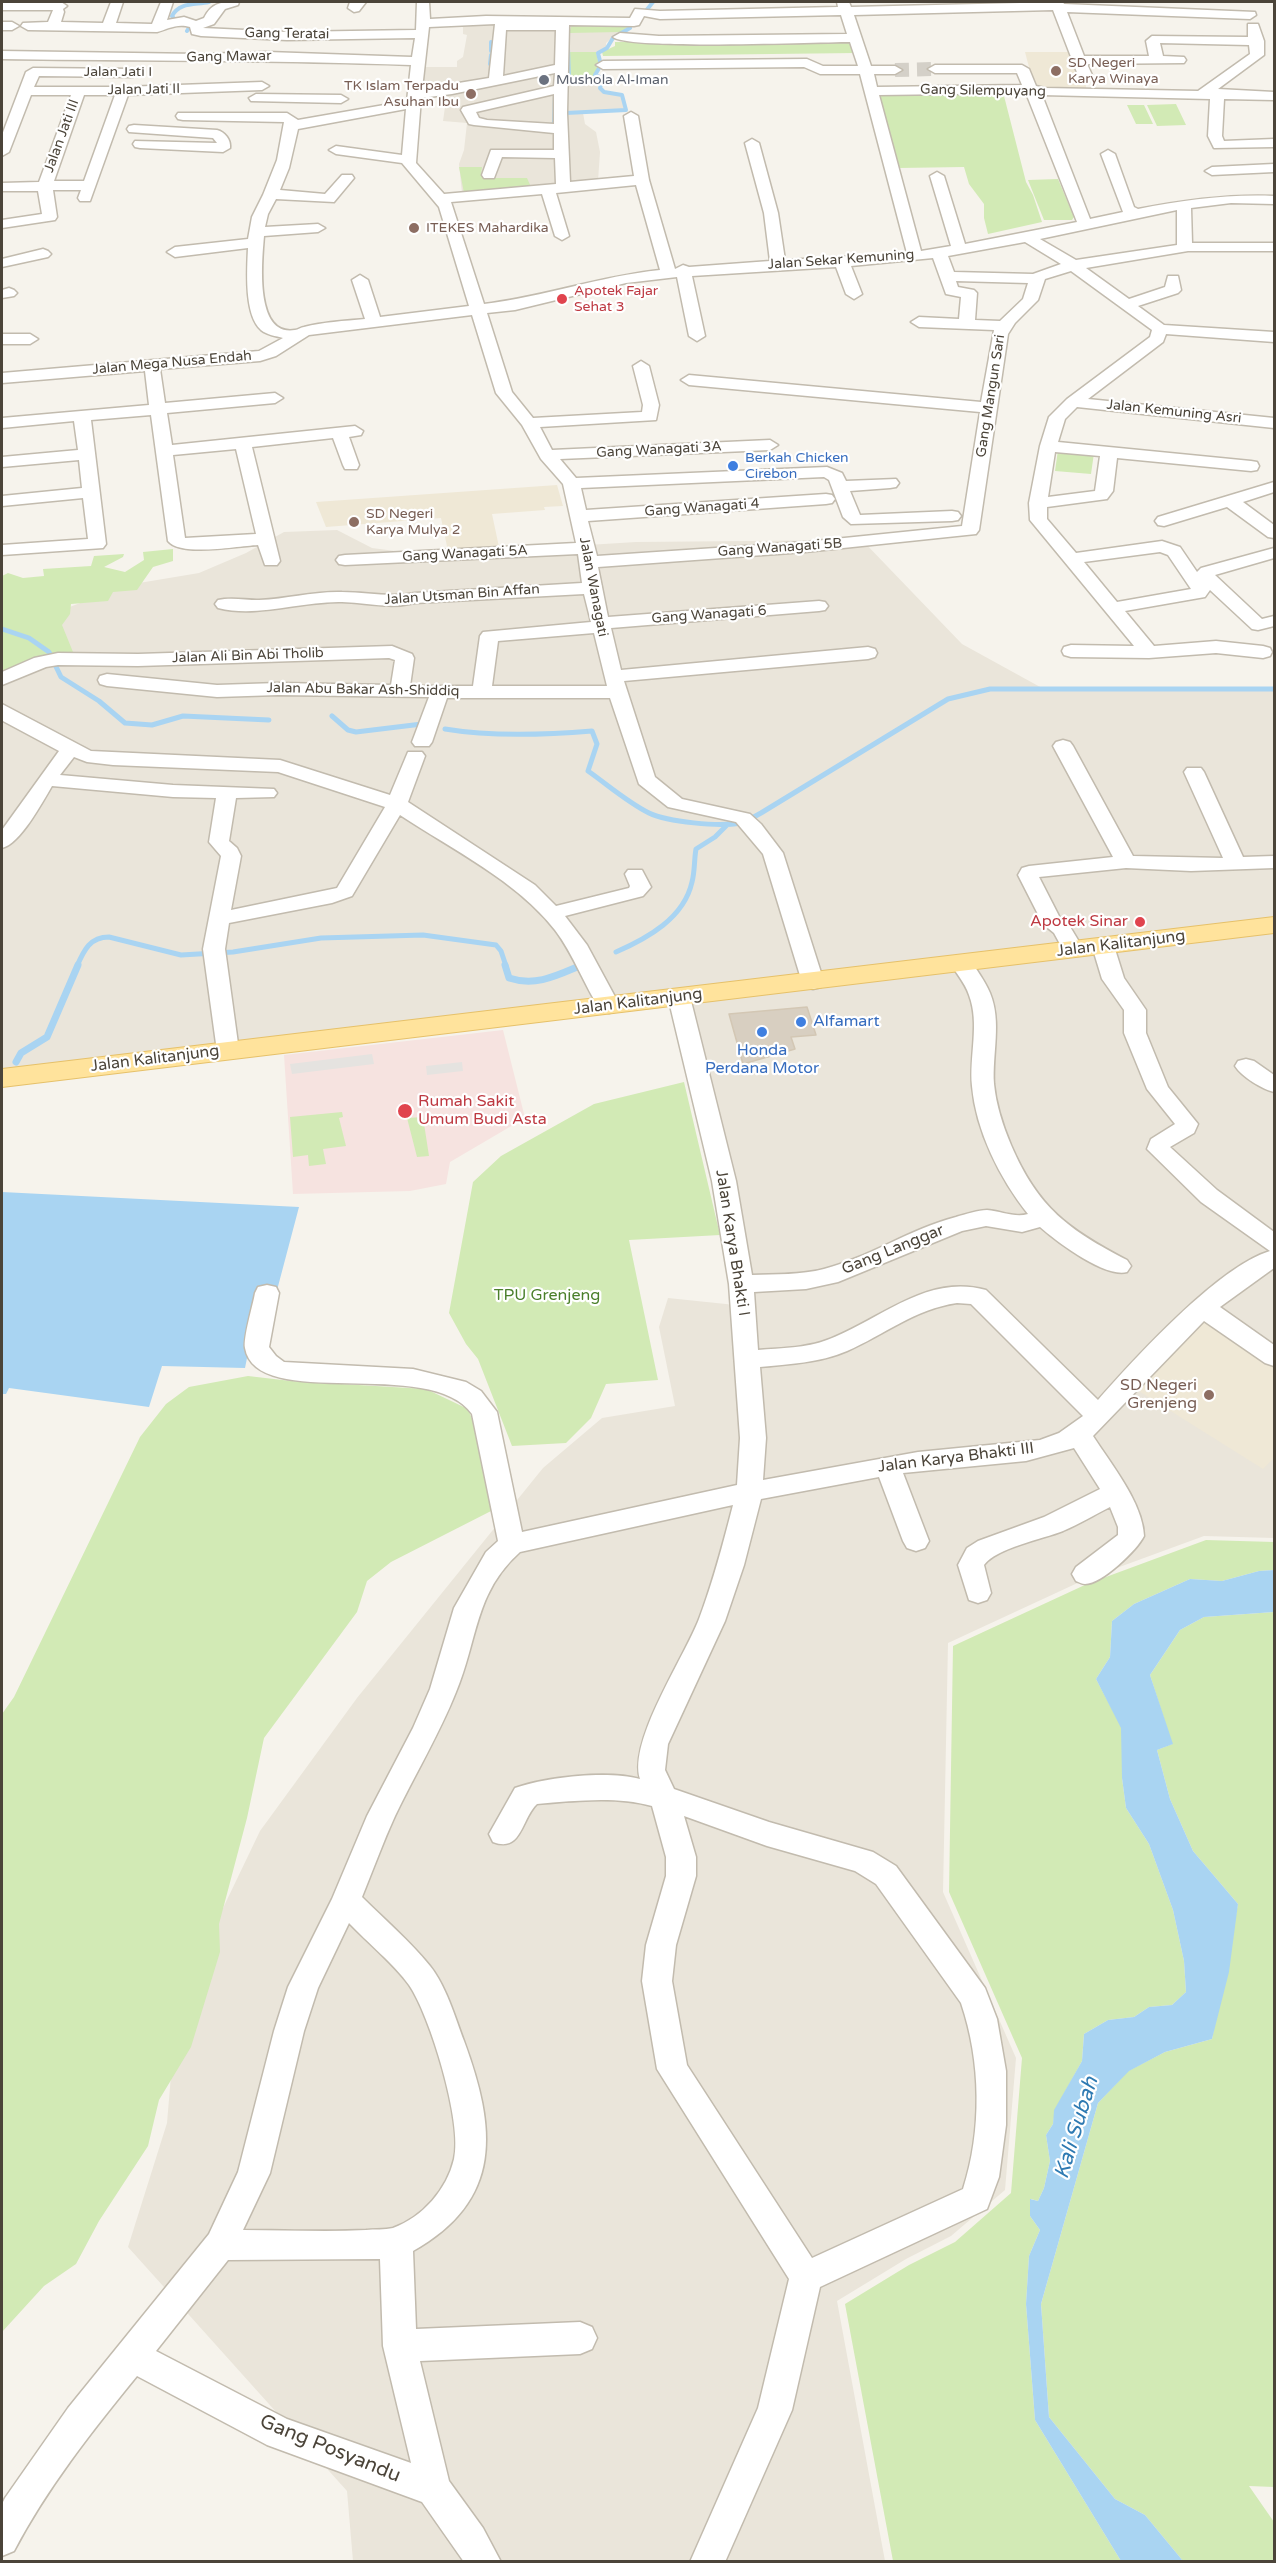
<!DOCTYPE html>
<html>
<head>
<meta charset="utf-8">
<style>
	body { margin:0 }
	#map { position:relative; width:1276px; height:2563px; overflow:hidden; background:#f6f3ec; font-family:"Varela Round",sans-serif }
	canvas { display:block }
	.frame { position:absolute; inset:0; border:3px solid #4b4439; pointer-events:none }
</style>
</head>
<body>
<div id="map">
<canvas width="1276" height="2563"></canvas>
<div class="frame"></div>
</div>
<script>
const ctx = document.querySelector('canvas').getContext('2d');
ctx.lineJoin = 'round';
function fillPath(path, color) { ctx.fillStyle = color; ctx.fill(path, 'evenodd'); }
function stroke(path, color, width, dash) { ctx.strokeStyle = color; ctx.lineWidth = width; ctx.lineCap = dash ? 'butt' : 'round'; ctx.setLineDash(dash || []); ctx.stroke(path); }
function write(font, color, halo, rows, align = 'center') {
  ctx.font = font + ' "Varela Round",sans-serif'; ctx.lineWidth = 4.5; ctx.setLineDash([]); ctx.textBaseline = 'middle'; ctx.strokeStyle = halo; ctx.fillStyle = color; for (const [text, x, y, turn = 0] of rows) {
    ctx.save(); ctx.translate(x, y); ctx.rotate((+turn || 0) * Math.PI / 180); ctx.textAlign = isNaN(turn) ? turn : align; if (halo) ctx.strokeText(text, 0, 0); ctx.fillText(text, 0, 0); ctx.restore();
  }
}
fillPath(new Path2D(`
	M463,22l173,1 -23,14 -7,6v4l-9,5 3,13 -5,10 6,3 -3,10 5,4 18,3 4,15 -42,3 2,11 11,8 4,20 -2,29 -136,12 -3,-29 5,-14 3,-27 -24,-2 2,-14h15l-13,-11 -26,4 4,-33h32v-6l6,-4 4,-22 -4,-1z
	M337,530l35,18 54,7 210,-13 226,-2 100,104 80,44 232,3v847l-70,-2 -120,44 -136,63 -5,249 73,166 -11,132 -54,46 -45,23 -69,42 48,260h-532l-6,-70 -219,-244 39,-124 10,-119 83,-173 97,-133 186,-230 59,-50 73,-12 -16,-79 9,-29 77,8 -66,-318 -677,82v-437l125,-48 72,-12 47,-20 38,-21z`), '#eae5da');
fillPath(new Path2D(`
	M1025,52h51l11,38h-52z
	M557,485l6,21 -19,1 1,3 -53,4 7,33 -51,4 -7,-33 -115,9 -10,-25z
	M1205,1318l69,42v98l-11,11 -129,-81z`), '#efe8d6');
fillPath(new Path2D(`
	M503,1030l22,88 -75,44 -4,22 -36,7 -117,3 -9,-139z`), '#f6e3e0');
fillPath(new Path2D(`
	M573,22l62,1 -15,9 -51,1z
	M852,39l4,14 -253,3 -1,-4 13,-6v-4z
	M570,52h26l3,13 -5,11 6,2h-30z
	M876,92h127l23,90 7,13 9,27 -54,12 -4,-16v-14l-15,-20 -5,-17 -65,1z
	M1176,104l10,21 -29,1 -10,-21z
	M1127,105h17l9,19h-17z
	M459,167h23l-1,8 5,3h41l4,9 -67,6z
	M1058,179l16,38 -2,3h-28l-16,-40z
	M1058,450l36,3 -3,21 -36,-3z
	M173,549v12l-20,6 -16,23 -24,2 -5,9 -37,3 -1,10 -8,11 11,27 -26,5 -45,19v-100l6,-3 15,5 21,-2 -1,-7 48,-3 3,-10 30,-2 -1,3 -19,10 21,5 19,-12 -1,-8z
	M684,1082l36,153 -91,5 29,140 -52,4 -15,34 -25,25 -54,3 -34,-87 -12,-15 -17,-31 24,-131 28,-26 93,-52z
	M342,1112l1,5 -4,1 7,28 -23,3 3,15 -17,2 -1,-11 -15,2 -3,-40z
	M423,1117l6,39 -12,1 -10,-39z
	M248,1376l43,5 135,8 42,20 8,20 19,80 -104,53 -24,19 -10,31 -93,126 -17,80 -28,106 1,28 -29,95 -32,53 -11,46 -49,75 -23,43 -32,22 -42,46v-618l12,-17 126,-260 26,-33 23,-17z
	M1206,1540l68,2v28l-15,1 -37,10 -32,-2 -56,25 -22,17 -2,36 -14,22 26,49v50l4,30 23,36 24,66 11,51 2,31 -14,13 -23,2 -15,10 -26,3 -24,14 -2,27 -27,49 -2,14 -7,11 4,26 -6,27 -6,13 -7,-2 -1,17 10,14 -11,26 -3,48 9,116 86,141h-228l-48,-257 64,-39 46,-23 56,-49 11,-135 -73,-166 4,-246 134,-62z
	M1274,1612v875l-25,-1 25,36v39h-91l-38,-46 -30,-16 -66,-82 -8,-113 57,-201 30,-32 37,-19 47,-13 26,-135 -45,-53 -23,-52 -13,-49 15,-6 -22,-69 30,-45 24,-13z`), '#d2eab5');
fillPath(new Path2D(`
	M372,1054l2,10 -82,10 -2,-10z
	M462,1062l1,9 -36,4 -1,-9z`), '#e5e3e0');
fillPath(new Path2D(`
	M2,1192l297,15 -23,87 -16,-1 -15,75 -83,-2 -13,41 -140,-19 -3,6h-4z
	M1274,1570v42l-70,5 -24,13 -30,45 23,69 -16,6 13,49 23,52 45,53 -9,68 -17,67 -47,13 -36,19 -31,32 -57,201 8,113 66,82 30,16 38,46h-62l-86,-141 -9,-116 3,-48 11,-26 -10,-14v-17l8,2 6,-13 6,-27 -4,-26 7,-11 1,-14 28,-49 2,-27 24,-14 26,-3 15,-10 23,-2 14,-13 -2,-31 -11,-51 -24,-66 -23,-36 -4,-30 -1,-50 -25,-49 14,-22 2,-36 22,-17 56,-25 32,2 37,-10z`), '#a9d4f2');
stroke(new Path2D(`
	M645,12l8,-10
	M187,31l3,-5 -15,-6 -3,-4c7,-14 23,-11 37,-14
	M491,42v9
	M568,48l1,30
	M490,64l1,-9
	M566,107v6l60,-3 -4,-15 -18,-3 -4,-4 3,-10 -8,-3 6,-10 -3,-12 9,-5 6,-10 17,-10
	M547,126l7,-2 1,-29`), '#a9d4f2', 4);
stroke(new Path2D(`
	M2,629l27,9 20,14 12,25 38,24 26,22 27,2 31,-9 86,4
	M332,716l16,14 8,2 66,-8
	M445,729c47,8 99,6 147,2l5,13 -9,27c20,14 39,31 61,42 19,9 70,14 91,10 7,-2 14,-6 21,-10l187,-114 42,-10h284
	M616,952c32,-14 68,-34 76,-70 3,-11 2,-22 4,-33l19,-12 13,-13
	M77,966c7,-16 13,-29 32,-29l72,18 52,-3 88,-14 102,-3 73,10 5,6 5,15
	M579,966l3,-1`), '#a9d4f2', 5);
stroke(new Path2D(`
	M505,965l4,13c27,9 49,-3 73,-13
	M16,1062l5,-9 26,-16 31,-72`), '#a9d4f2', 7);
const building = new Path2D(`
	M807,1007l9,28 -25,2 4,12 -52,15 -14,-50z`);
fillPath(building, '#d8cfc1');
stroke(building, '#d3c7b4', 1.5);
stroke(new Path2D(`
	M895,70l40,-1`), '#d4d0c8', 14, [14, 8]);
const minor = new Path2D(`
	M2,2h59l6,4 -4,3 1,3 -3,10 42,1 8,-21h12l-7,21 36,1 9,-22h12l-6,18 17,-3 12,4 8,-3c8,-16 18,-16 35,-16l-1,3 -13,4 -11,15 -11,4 84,4 129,-2 1,-28h12l1,17 56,-3 144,2 5,-9 25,2 178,-4 -1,-5h12l2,5 212,-5 1,2 191,8 1,3 -6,4 -183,-7 17,44h65l-3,-15 6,-5 96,1v-13h10l6,17v14l-46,34 56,3v8l-50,-1 -2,37 2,5 50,-2v8l-60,1 -6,-12 2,-37 -168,-4 48,124 33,-7 -22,-58 7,-4 7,4 19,53 4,2c46,-9 90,-15 136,-13v8l-43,-1 -40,5 1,35h82v8h-86l-102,17 43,31 36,-12 3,-11h10l3,14 -3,3 -40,13 26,19 110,7v10l-108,-8 -3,8 -75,57 186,19v10l-197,-21 -12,12 -7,23 193,19 6,1 2,4 -2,4 -6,1 -134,-13 -4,33 -6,8 -60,8v12l29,34 86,-12 18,6 17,25 4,-4 73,-20v10l-59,17 47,44 12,-3v10l-16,4 -6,-1 -42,-39 -5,7 -80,14 29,35 62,-5 47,5 7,2 2,4 -2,4 -7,2 -47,-5 -67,5 -78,-1 -7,-2 -2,-4 2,-4 7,-2 63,1 -104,-126 -1,-17 11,-57 9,-29 18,-18 83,-62 2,-7 -81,-59 -26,8 -7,21 -23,23 -7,11 -29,196 -3,4 -171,18 -207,15 10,50 211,-16 6,1 3,4 -3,4 -6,1 -208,17 10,42 247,-23 7,2 2,4 -2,4 -7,2 -244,22 31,96 27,22 68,15 11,10 22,29 41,129 -3,5 -8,2 -8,-2 -3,-5 -39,-128 -27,-32 -68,-15 -29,-23 -29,-86h-163l-15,44 -3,4h-14l-3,-4 17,-45 -151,-2 -61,2 -110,-11 -7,-2 -2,-4 2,-4 7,-2 110,11 61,-2 113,2 4,-25 -6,-2 -251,8 -80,-1 -12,2 -44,18v-13l32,-14 24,-5 80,1 254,-8 20,8 2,4 -4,28h63l7,-50 3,-4 108,-10 -7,-28 -169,9c-25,6 -48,0 -73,-1 -41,-1 -84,16 -124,6l-3,-4 3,-4c13,-3 27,0 41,0 28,-1 55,-9 83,-8 25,0 48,6 73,1l167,-10 -4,-29 -233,11 -6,-1 -3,-4 3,-4 6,-1 231,-12 -13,-59 -22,-25 -19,-34 -26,-32 -24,-78 -163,20 -33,21 -16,5 -100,8 5,34 110,-10 8,5 -8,5 -108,10 5,32 183,-19 8,5 -2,4 -12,2 10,28 -2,4h-12l-2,-4 -10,-27 -81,9 28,114 -3,4h-12l-7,-20c-20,1 -77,12 -90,-4l-17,-126 -60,5 15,124 -3,4 -101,7v-10l86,-6 -5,-41 -81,8v-10l80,-8 -3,-28 -77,7v-10l76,-7 -4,-29 -72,7v-10l147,-13 -4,-34 -143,12v-10l257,-22 24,-13c-7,-2 -16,-3 -22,-8 -17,-15 -14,-60 -13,-82l-73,9 -8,-5 8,-5 73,-8 4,-22 11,-22 14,-35 7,-38 -101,-2 -5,-1 -2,-3 2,-3h109l11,7 109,-19 4,-36c-136,-5 -272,-4 -409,-6v-8l197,3 69,-2 144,5 3,-19 -128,2 -86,-4 -9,-2 -2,-7c-13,-4 -22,2 -33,5l-129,-2 -7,-4 2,-3 25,-1 5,-12h-51zM1053,10l25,65 7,4 7,-4 -5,-11 97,-1 2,-3 -2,-3 -21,-1 -3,-13 89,2 1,9 -52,37 -153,-3 -9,-2 -7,-17 -7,-4h-87l-7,4 7,4h82l5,12 -145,2 -3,-13h21l7,-4 -7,-4h-24l-17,-51zM841,15l6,19 -188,2 -39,-3 -7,4c14,13 205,5 237,5l8,24h-35l-16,-7 -204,2 -7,4 7,4 201,-2 16,7h40l47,179 -122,7 -7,-47 -19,-70 -7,-4 -7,4 19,70 6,48 -81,6 -6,-2 -8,4 -26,-89 -11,-64 -7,-4 -7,4 10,60 -64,6 -3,-69 2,-88 65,1 5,-1 5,-9 16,3zM495,24l-6,54 -67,11 7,-62zM506,30h50l-1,35 -52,11zM555,73l-1,13 -91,21 -2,3 8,14 5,1 80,8v17h-63l-9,25 2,3h10l8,-21 53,1 1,26 -112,10 -28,-31 5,-65 31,-4zM1026,93l51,129 -112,22 -21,-68 -7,-4 -7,4 21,70 -30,5 -42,-156zM554,94v30l-67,-4 -8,-2 -3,-6zM406,109l-4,46 -66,-9 -7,4 7,4 66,9 37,44 30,99 -89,11 -12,-37 -8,-5 -8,5 13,39c-21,2 -42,3 -61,8 -3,0 -6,3 -9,3 -41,7 -33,-70 -31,-94l54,-4 7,-4 -7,-4 -53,3 3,-13 8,-15 58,3 20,-24 -2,-3h-10l-17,19 -45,-4 9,-22 9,-39zM636,185l24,85c-60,6 -116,27 -176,34l-33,-102 91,-8 13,42 7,4 7,-4 -13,-43zM1177,210v35l-101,15 -36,-21zM1025,242l36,22 -28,10 -79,-2 -6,-16zM933,258l13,36 15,3 -2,22 -40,-2 -8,5 8,5 75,3 -13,72 -292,-27 -8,5 8,5 291,27 -18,114 -157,16 -208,14 -9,-35 238,-17 6,-1 3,-4 -3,-4 -6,-1 -240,16 -5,-22 243,-11 5,3 14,37 8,7 101,-3 6,-1 3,-4 -3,-4 -6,-1 -92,4 -10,-24 40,-3 6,-1 3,-4 -3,-4 -50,2 -4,-8 -15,-6 -251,11 -16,-19 210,-9 8,-5 -8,-5 -218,10 -12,-23 116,-7 3,-15 -10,-39 -8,-5 -8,5 10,39 -1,7 -109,6 -21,-26 -25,-79 28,-3 111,-27 51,-6 12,59 8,5 8,-5 -13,-60 144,-9 10,27 8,5 8,-5 -11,-28zM956,281l72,2 -5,16 -23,22 -25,-1 2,-27 -3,-3 -16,-3zM236,449l20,85 -71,4 -12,-83zM1055,452l45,4 -5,35 -47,6zM1160,552l8,3 23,34 -74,13 -33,-40zM594,633l13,53h-115l6,-45z
	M350,2h16l-7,9 -5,1 -6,-4z
	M2,22h10l7,4 -7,4h-10z
	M33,68l100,1 7,4 -7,4 -94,-1 -5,11h89l139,-5 7,4 -7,4 -134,5 -38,106h-10l-2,-3 3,-8h-28l4,27 -2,3 -53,8v-8l40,-6 -4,-23h-36v-8l37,-1 32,-87h-40l-22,57 -7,4v-21l24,-63zM84,95h31l-31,86h-30z
	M256,94l85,1 7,4 -7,4 -90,-2 -2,-3z
	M134,125l83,5c8,2 14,10 13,18l-7,4 -83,-4 -5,-1 -2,-3 2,-3 82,2 -4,-5 -84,-6 -2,-3 2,-3z
	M1274,164v8l-62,3 -7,-4 7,-4z
	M43,249l5,2 3,3 -3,3 -46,10v-8z
	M9,288l5,2 3,3 -3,3 -12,2v-8z
	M2,334h28l8,5 -8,5h-28z
	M1274,482v10l-31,10 31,23v13l-6,-1 -41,-30 -63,19 -6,-1 -3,-4 3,-4z
	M2,704l89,47 189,9 110,35 18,-43h14l3,4 -17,46 127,83 21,21 73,-18 1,-2 -5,-12 3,-4h14l9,17 -8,9 -78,20 22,29 33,61 -3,5 -8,2 -8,-2c-17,-26 -27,-56 -46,-81 -38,-49 -102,-80 -155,-115l-48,81 -20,7 -103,20 -4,26 14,102 -3,5 -8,2 -8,-2 -3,-5 -14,-102 18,-93 -12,-14 7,-44 -43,-1 -121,-11c-10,17 -32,58 -50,62v-18l57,-79 -56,-30zM74,757l13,5 26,3 165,7 107,35 -48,81 -106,22 10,-54 -4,-8 -8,-7 7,-43 38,-1 3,-4 -3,-4 -101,-4 -113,-10z
	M1063,740l7,2 3,4 60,110 90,2 -39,-86 3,-4h14l3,4 39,85 31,-1v12l-83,3 -65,-3 -87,9 22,43 8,5 15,25 -4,5 -7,1 -7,-1 -12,-22 -11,-9 -25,-49 4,-7 7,-2 84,-9 -60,-111 3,-4z
	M1103,940l7,1 4,5 10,32 22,32v23l22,54 30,37 -4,9 -24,14 47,43 57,42v36l-54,39 54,38v21l-9,-3 -61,-42 -111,115c18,28 50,67 51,100 -7,14 -42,48 -59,48 -3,0 -6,-2 -9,-3l-4,-7 4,-7 42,-32v-8l-8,-20c-16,8 -31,17 -47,24 -20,8 -67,17 -79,34l7,28 -4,7 -9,3 -9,-3 -11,-35 9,-17 11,-7 66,-24 56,-28 -26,-41 -48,13 -123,12 26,68 -4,7 -9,3 -9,-3 -4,-7 -24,-64 -118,22 -17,66 -19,56 -57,123 -3,26 9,19 95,33 104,30 23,14 89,122 12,31 9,52v54l-7,52 -12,32 -167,78 -28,123 -67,152h-35l68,-154 31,-129 -132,-210 -15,-88 4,-36 20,-69v-19l-14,-51c-37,-10 -77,-5 -115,-2 -16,15 -15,49 -44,38l-4,-8 26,-46c30,-11 93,-18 125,-9 -12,-38 44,-121 59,-160 14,-37 24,-75 34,-114l-213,47c-46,41 -42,88 -64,140 -17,43 -41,82 -61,124 -12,26 -22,54 -33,81 22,22 48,44 68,69 16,20 25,51 34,75 32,87 40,159 -51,210l3,78 164,-7 12,5 5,11 -5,11 -12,5 -160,7 29,120 34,47 18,34h-37l-42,-60 -155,-57 -130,-69c-45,55 -90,112 -123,175l-12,5v-52l3,-6 63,-90 141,-174 29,-62 36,-141 14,-44 44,-88 35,-83 46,-88 17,-39 24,-81 32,-56 12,-11 -26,-127c-41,-59 -216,-1 -227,-66 -2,-10 8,-43 10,-55l3,-6 9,-2 9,2 3,6 -10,54 7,9 8,6 129,7 53,13 15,9 16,21 25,120 215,-47 3,-47 -11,-154 -17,-103 -44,-184 3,-5 8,-2 8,2 3,5 46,184 16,94c24,-1 49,0 72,-6 46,-12 86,-40 132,-52 10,-3 22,-7 31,-7 14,1 28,8 41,4 -28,-35 -52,-83 -56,-128 -3,-30 8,-62 -3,-91 -4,-12 -13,-22 -19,-32l3,-5 8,-2 8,2c7,11 16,23 21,35 12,29 2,61 4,91 2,21 9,42 17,61 27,63 58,85 116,115l4,6 -4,6c-22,6 -70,-30 -87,-45l-18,5 -36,-6 -24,5 -124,51 -32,7 -52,3 4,58c23,-2 48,-2 69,-10 52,-19 99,-67 159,-50l112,110c36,-41 121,-134 172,-149l-69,-49 -54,-53 4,-10 24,-15 -28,-35 -23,-56v-23l-22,-31 -10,-33 4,-5zM957,1303l14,1 112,112 -24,17 -19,7 -122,12 -155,28 3,-42 -6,-71c29,-3 59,-4 87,-16 37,-16 68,-42 110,-48zM684,1816l83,30 88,25 21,13 85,119c20,59 21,127 2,186l-151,69 -125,-193 -15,-84 4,-36 20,-69v-19zM349,1923c18,19 46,42 60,62 21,30 54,139 45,174 -7,30 -31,58 -61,69 -8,2 -19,1 -27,2 -41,2 -82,0 -123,0l27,-57 34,-142 14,-43zM380,2259l3,87 28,117 -124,-44 -131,-68 72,-91z
	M1246,1059l8,2 20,14v17c-12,-3 -32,-15 -39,-26l3,-5z`);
const major = new Path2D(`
	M1274,917v16l-1272,154v-18z`);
stroke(minor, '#c2bbae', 3);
stroke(major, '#e6c16a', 2);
fillPath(minor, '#fff');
fillPath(major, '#ffe39c');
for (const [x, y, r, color] of [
	[1056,71,6,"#8d6e63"],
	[544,80,6,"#6b7280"],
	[471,94,6,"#8d6e63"],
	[414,228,6,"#8d6e63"],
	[562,299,6,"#e0444e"],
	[733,466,6,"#3f7fe0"],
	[354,522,6,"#8d6e63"],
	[1140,922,6,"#e0444e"],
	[801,1022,6,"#3f7fe0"],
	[762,1032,6,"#3f7fe0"],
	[405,1111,8,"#e0444e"],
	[1209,1395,6,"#8d6e63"]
]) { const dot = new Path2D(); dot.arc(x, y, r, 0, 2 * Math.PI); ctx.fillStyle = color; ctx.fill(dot); stroke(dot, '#fff', 2); }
write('14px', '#4b4439', '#fff', [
	["Gang Teratai",287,34,1],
	["Gang Mawar",229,57,-1],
	["Jalan Jati I",118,72],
	["Jalan Jati II",144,90,-1],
	["Gang Silempuyang",983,91,1],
	["Jalan Jati III",62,136,-70],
	["Jalan Sekar Kemuning",841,260,-4],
	["Jalan Mega Nusa Endah",172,363,-5],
	["Gang Mangun Sari",991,396,-81],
	["Jalan Kemuning Asri",1174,412,6],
	["Gang Wanagati 3A",659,450,-3],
	["Gang Wanagati 4",702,508,-4],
	["Gang Wanagati 5B",780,548,-4],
	["Gang Wanagati 5A",465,554,-3],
	["Jalan Wanagati",593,587,79],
	["Jalan Utsman Bin Affan",462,595,-4],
	["Gang Wanagati 6",709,615,-4],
	["Jalan Ali Bin Abi Tholib",248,656,-2],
	["Jalan Abu Bakar Ash-Shiddiq",363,690,1]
]);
write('14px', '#785e54', '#fff', [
	["SD Negeri",1068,63],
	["Karya Winaya",1068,79],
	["TK Islam Terpadu",459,86,"right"],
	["Asuhan Ibu",459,102,"right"],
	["ITEKES Mahardika",426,228],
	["SD Negeri",366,514],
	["Karya Mulya 2",366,530]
], 'left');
write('14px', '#5b616d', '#fff', [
	["Mushola Al-Iman",556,80]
], 'left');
write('14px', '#be3a42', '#fff', [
	["Apotek Fajar",574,291],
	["Sehat 3",574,307]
], 'left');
write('14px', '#366cbe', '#fff', [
	["Berkah Chicken",745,458],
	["Cirebon",745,474]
], 'left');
write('16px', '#be3a42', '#fff', [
	["Apotek Sinar",1128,922],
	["Rumah Sakit",418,1102,"left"],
	["Umum Budi Asta",418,1120,"left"]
], 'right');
write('16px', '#4b4439', '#fff', [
	["Jalan Kalitanjung",1121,944,-7],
	["Jalan Kalitanjung",638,1002,-7],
	["Jalan Kalitanjung",155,1059,-7],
	["Jalan Karya Bhakti I",732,1243,81],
	["Gang Langgar",893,1250,-22],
	["Jalan Karya Bhakti III",956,1458,-7]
]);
write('16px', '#366cbe', '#fff', [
	["Alfamart",813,1022],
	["Honda",762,1051,"center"],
	["Perdana Motor",762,1069,"center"]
], 'left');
write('16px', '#4a7f2a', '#fff', [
	["TPU Grenjeng",547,1296]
]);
write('16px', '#785e54', '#fff', [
	["SD Negeri",1197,1386],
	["Grenjeng",1197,1404]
], 'right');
write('20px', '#4b4439', '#fff', [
	["Gang Posyandu",330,2449,22]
]);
write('italic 21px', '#2e7ab2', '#fff', [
	["Kali Subah",1077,2128,-73]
]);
</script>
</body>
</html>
